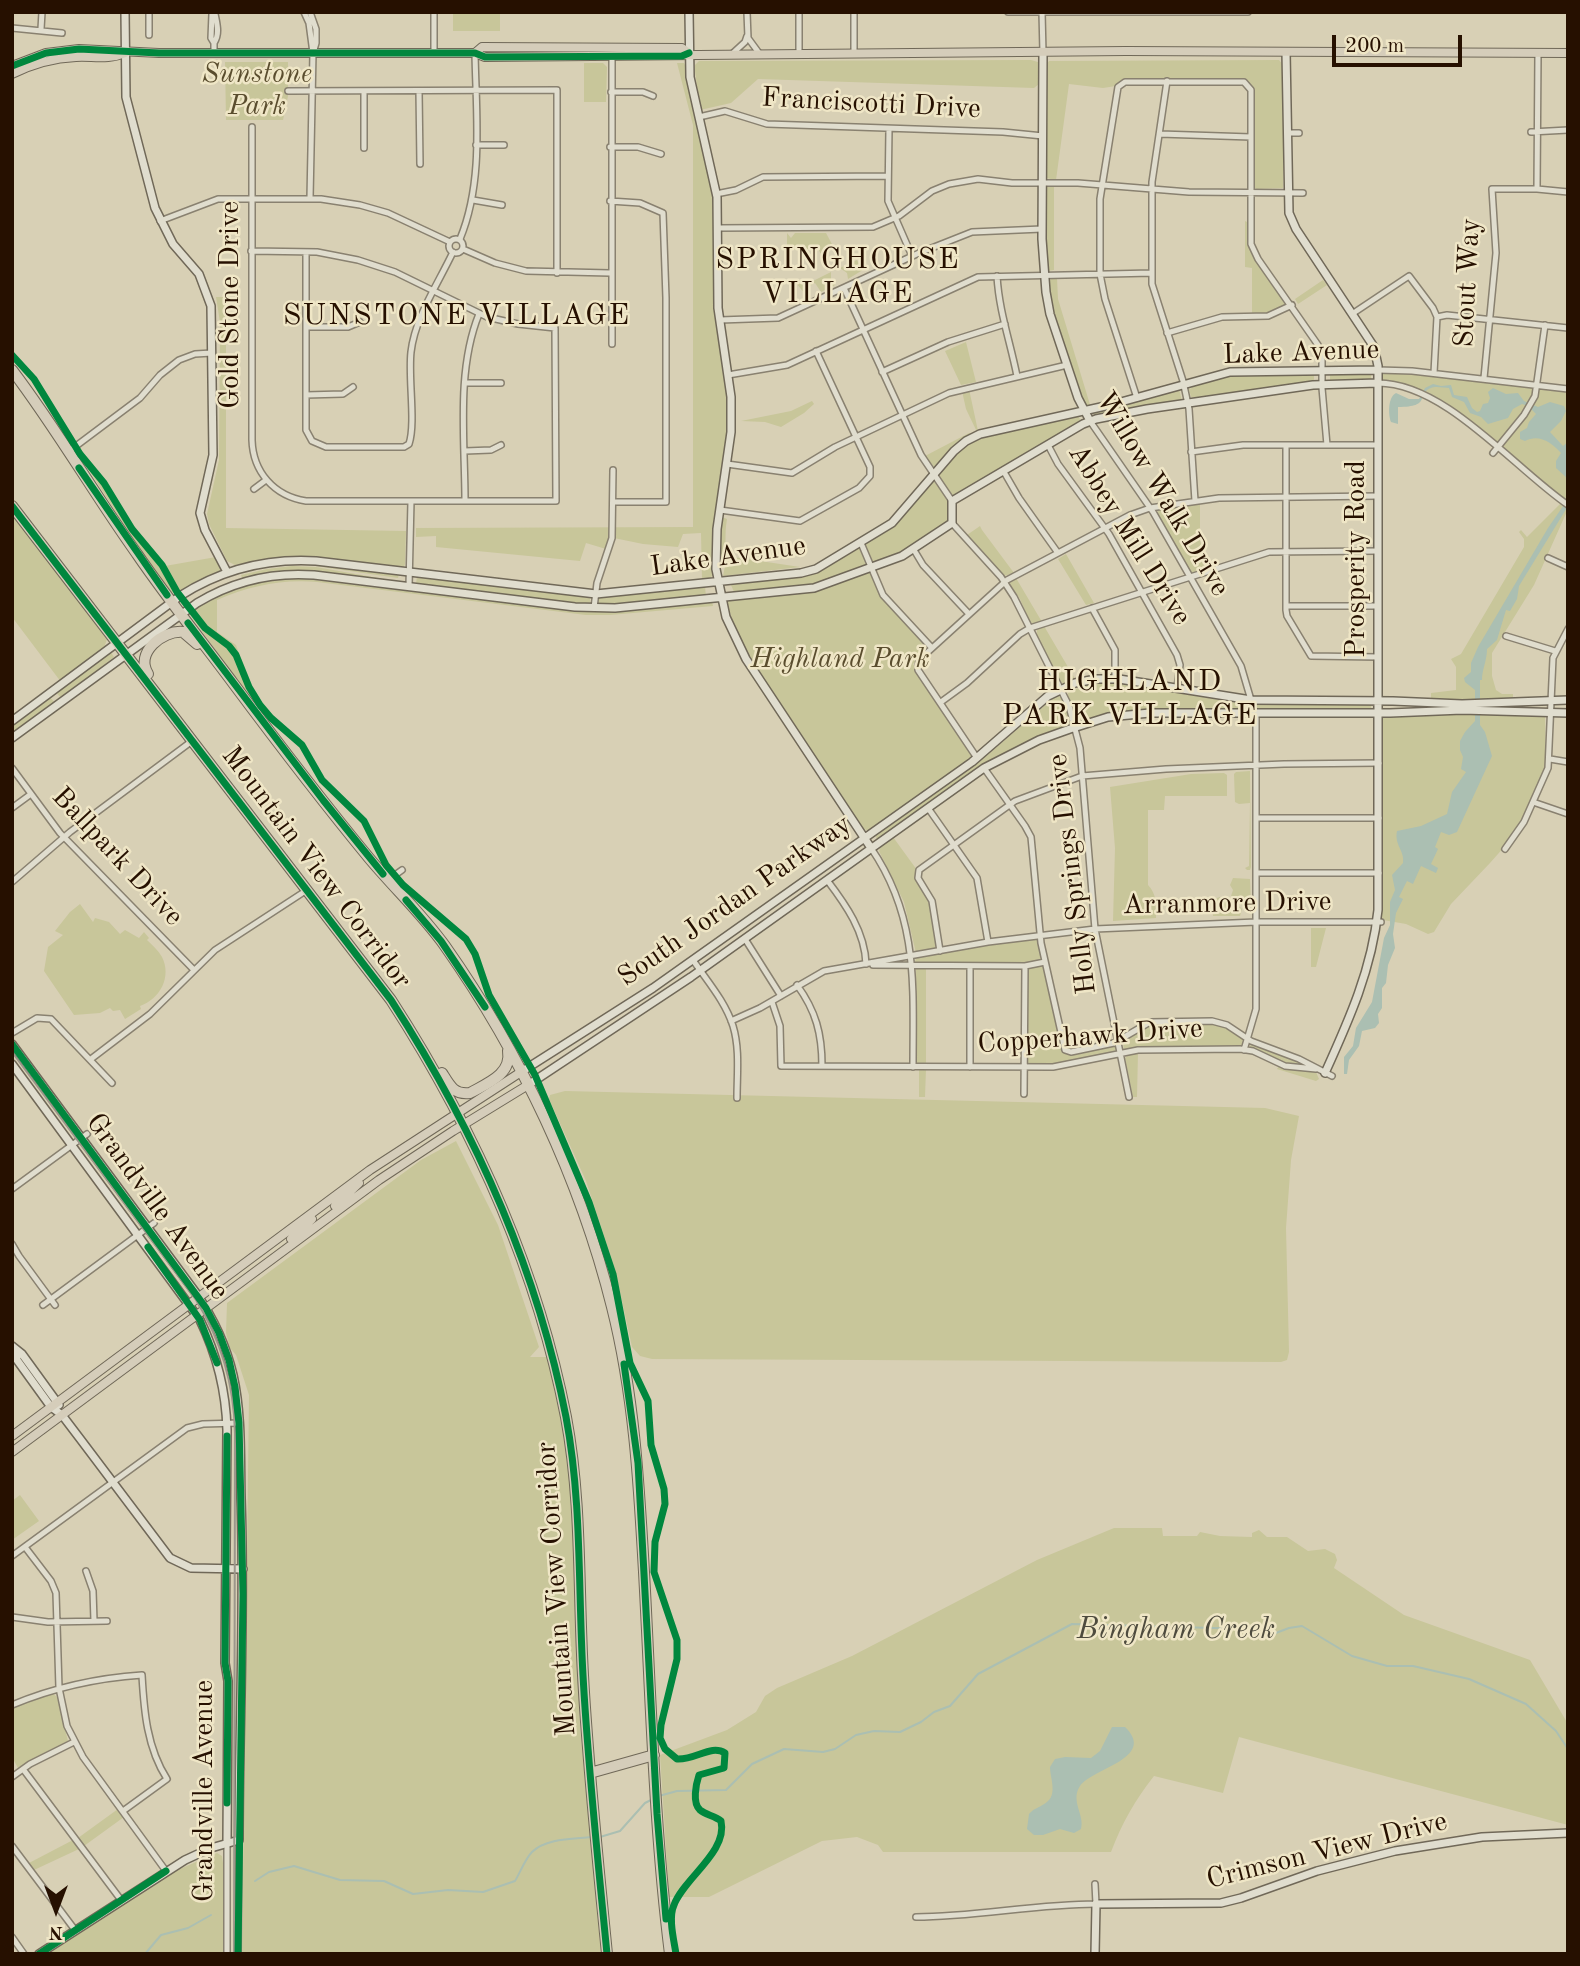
<!DOCTYPE html>
<html>
<head>
<meta charset="utf-8">
<style>
	body { margin:0 }
	#map { position:relative; width:1580px; height:1966px; overflow:hidden; background:#d8d0b5; font-family:"Old Standard TT",serif }
	canvas { display:block }
	.frame { position:absolute; inset:0; border:14px solid #261000; pointer-events:none }
	.north { position:absolute; left:21px; top:1875px; width:70px; height:70px; -webkit-text-stroke:5px #efe6c6; paint-order:stroke; rotate:180deg; font-size:19px; font-weight:700; line-height:28px; text-align:center; color:#261000 }
	.north::after { content:''; display:block; margin:auto; width:24px; height:32px; background:#261000; clip-path:polygon(50% 0,100% 100%,50% 72%,0 100%) }
	.scale { position:absolute; left:1332px; top:35px; width:130px; height:32px; box-sizing:border-box; border:4px solid #261000; border-top:0; padding-left:9px; font-size:21px; line-height:24px; white-space:nowrap; color:#261000; -webkit-text-stroke:5px #efe6c6; paint-order:stroke }
</style>
</head>
<body>
<div id="map">
<canvas width="1580" height="1966"></canvas>
<div class="frame"></div>
<div class="north">N</div>
<div class="scale">200 m</div>
</div>
<script>
const ctx = document.querySelector('canvas').getContext('2d');
ctx.lineJoin = 'round';
function fillPath(path, color) { ctx.fillStyle = color; ctx.fill(path, 'evenodd'); }
function stroke(path, color, width, dash) { ctx.strokeStyle = color; ctx.lineWidth = width; ctx.lineCap = dash ? 'butt' : 'round'; ctx.setLineDash(dash || []); ctx.stroke(path); }
function write(font, color, halo, rows, align = 'center') {
  ctx.font = font + ' "Old Standard TT",serif'; ctx.lineWidth = 5; ctx.setLineDash([]); ctx.textBaseline = 'middle'; ctx.strokeStyle = halo; ctx.fillStyle = color; for (const [text, x, y, turn = 0] of rows) {
    ctx.save(); ctx.translate(x, y); ctx.rotate((+turn || 0) * Math.PI / 180); ctx.textAlign = isNaN(turn) ? turn : align; if (halo) ctx.strokeText(text, 0, 0); ctx.fillText(text, 0, 0); ctx.restore();
  }
}
fillPath(new Path2D(`
	M453,12h47v19h-47z
	M1031,60l7,2 2,3 -1,19 -5,4 -276,-9 -27,24 -31,7 -5,-39v-6l4,-4z
	M1279,60l5,6 -1,122 -26,1 -4,-2v-97l-2,-6 -8,-4h-119l-8,6 -13,2 -34,-4 -13,96 -10,-2v-113l3,-4z
	M225,62h63v34l-5,24h-57z
	M584,63h19l4,4 -1,35h-22z
	M677,63h7l1,2 3,22 26,109 1,112 13,78v47l-16,112 2,30 -5,3v3l-7,-1 -1,-47 -18,1 -5,13 -35,-3 -34,-7 -3,12 -20,-6 -6,18 -144,-14v-11l-20,1v-9l277,-1v-402z
	M1049,185h5v85l-7,1 -2,-83z
	M1245,221l2,1 3,27 36,54 -1,2 -18,9h-15v-46l-7,-1z
	M787,233l4,5 4,-5h31l8,15 -13,6 -4,-7 -6,2 -24,1z
	M857,260l3,6 4,-2 2,4 -18,11 -1,-6 -7,-5z
	M831,272v7l4,6 -14,7 -6,-9 -7,4 2,5 -5,2 -8,-10 16,-3z
	M1052,278h5l1,21 33,109h-4l-6,-10 -27,-86 -6,-30z
	M1323,280l4,5 -29,19 -3,-5z
	M216,297h10v231l180,3 -1,33 -2,5 -57,-9 -72,-1 -39,6 -8,-4 -18,-37 -2,-10 12,-54 1,-138z
	M966,342l10,40 -15,3 -16,-34z
	M1314,372v11l-119,18 -1,-4h-3l-2,-8 3,-1 -1,-3 34,-10z
	M1330,372h41v10h-41z
	M1383,372h27l124,15c-2,17 -24,47 -38,56 -40,-22 -63,-59 -113,-62z
	M1179,388l3,15 -86,15 -4,-7z
	M1541,388l27,4v117l-34,76 -42,68v23l4,14 6,4h11v5l-21,2v10l53,5 1,48 -18,43 -15,30 -23,26 -39,41 -17,28 -6,2 -22,-10 -23,-4 -4,-3 3,-199 2,-2 77,-5 -22,-12 -8,-1v-5l25,-3v-23l-5,-8 10,-5 63,-107v-8l-5,-7 2,-2 6,7 37,-37 -61,-51v-4l25,-32z
	M969,389l9,42 -1,1 -11,-23 -4,-18z
	M812,401l2,3 -10,9 -23,14 -16,-5 -24,-1 50,-10z
	M1078,415l4,9 -129,73 -15,-22 21,-25 21,-14z
	M969,433l3,1 -37,34 -10,-12z
	M80,456l33,43 18,30 30,38 14,26 -4,-1 -21,-27z
	M933,480l16,21v21l-44,31 -33,12 -9,-21 25,-16z
	M1200,503v38l10,28 -19,5 -34,-61 3,-5z
	M12,510l95,129 -3,9 -43,34 -49,-65z
	M722,517l5,2c-3,16 0,31 -3,47h-4z
	M980,526l2,4 32,43 -10,3 -37,-41z
	M860,546l8,20 -55,20 -78,8 -5,-11 74,-8z
	M1066,554l28,49 -8,2 -28,-46z
	M727,556l73,11 -77,9z
	M216,557l5,10 -1,4 -40,21 -15,-26z
	M307,563l92,11 -1,4 -97,-14z
	M292,566l24,1 74,13 -80,-8 -67,8 -2,-5 26,-6z
	M867,572l5,2 11,25 44,45v6l-14,14 59,93 -5,6 -98,68 -5,-2 -118,-178 -13,-28 -6,-21 2,-3 5,-1 76,-6z
	M417,575l173,21v9l-174,-20z
	M299,578l281,34h34l98,-11 1,5 -103,9h-24l-269,-33c-35,-3 -68,4 -100,18v32l19,13 17,48 -4,3 -56,-77 1,-8c25,-26 71,-31 105,-33z
	M1016,578l26,44 -7,2 -5,-2 -10,-23 -10,-15 1,-4z
	M705,586l1,11 -108,8 1,-9z
	M1044,626l31,53 -9,5 -6,-2 -23,-47v-7z
	M110,651l4,6 -44,35 -10,5 -5,-6z
	M1112,682l126,21 133,1v4l-77,3h-170l-46,10 -11,-25 2,-5 23,-7z
	M1057,695l5,3 9,21 -2,6 -67,29 -125,86 -1,-4 115,-84z
	M50,697l5,6 -43,31v-10z
	M1250,771l1,96 -1,3h-3l-2,-2 4,-2 1,-63 -11,1 -4,-2 -1,-28 2,-2z
	M1224,773l3,2v21h-62l-1,14h-16v75c9,9 8,20 8,33l-43,3 2,-73 -5,-61 81,-13z
	M893,837l24,33v8l13,20 8,48 -2,3 -20,4 -12,-51 -25,-51 2,-5z
	M1233,878l17,1 1,26 -7,2 -13,-11 2,-6 -3,-5z
	M1220,897l5,2 5,-2 12,12 -2,7h-27l-2,-16z
	M80,904l13,18 2,-4 14,4 11,12 5,-4 14,8 5,-6 5,6 -2,2c5,5 11,10 15,17 10,20 -2,42 -22,49l1,3 -16,10 -5,-9 -7,1 -3,-3 -10,5 -26,2 -30,-44 4,-24 15,-12 -8,-4 15,-19z
	M1311,928h15l-10,39h-5z
	M1035,937l4,3 2,20 -14,4 -112,-1 1,-7z
	M1041,965l4,2 18,84 8,3 44,-9 1,7 -59,12 -29,-1 -1,-96z
	M926,967v98h-9l-1,-97z
	M1211,1022l19,7 13,10 -2,8 -117,3 -1,-7 21,-16 9,-4z
	M1252,1043l56,22v1l-24,-2 -35,-16z
	M1138,1052l-1,45h-4l-8,-39 4,-4z
	M1279,1066l37,6 3,7 -3,2 -39,-12z
	M919,1069h7l-1,28h-6z
	M565,1091l700,17 34,8 -8,44 -5,68 3,124 -2,8 -6,2 -629,-3 -12,-3 -8,-9 -17,-78 -29,-88 -37,-82 1,-4z
	M456,1141l42,84 41,122 -9,10h17l18,80 8,67 7,223 21,227h-359l7,-559 -13,-40 -6,-7 -4,-15 1,-30 194,-143z
	M20,1495l19,26 -27,19v-39z
	M1114,1528h48l1,8h34l3,-4 20,4 32,1v-4l7,-3 8,7h20l21,14 17,-2 10,5 2,6 -3,8 70,47 126,45 38,64v101l-329,-88 -16,56 -69,-17c-19,24 -32,47 -43,76h-228l-5,-7 -21,-8 -35,4 -113,56h-40l-9,-142 67,-25 29,-18 9,-16 12,-8 75,-32 185,-96z
	M52,1693l5,4 11,44 -50,27 -6,-11v-49z
	M118,1809l6,8 -40,29 -6,-8z
	M73,1840l6,9 -45,21 -5,-7z
	M217,1853l5,3 1,7v91h-175l120,-80z`), '#c8c69a');
fillPath(new Path2D(`
	M1433,384l8,2 10,-1 3,10 13,2 5,11 5,4 3,-1 3,-7 5,-1 2,-5 -2,-6 5,-4 13,6 12,-1 6,8 14,6 12,-5 14,4 2,5 -5,10 -11,11 13,14 5,-4v37l-12,-11v-7l5,-8c-10,-11 -22,-19 -36,-12l-5,-2v-7l7,-4 2,-6 7,-8 -8,-8 -6,-2 -9,5 -5,9 -20,6 -7,-7 -11,-4 -6,-11 -12,-5 -3,-9c-5,0 -14,-2 -18,0 -16,6 2,19 -33,19v17l-7,-2c-3,-8 -3,-25 5,-29l13,6h10l6,-11z
	M1568,499v7l-49,80 -2,13 -7,12 -4,-1 -9,30 -10,9c0,12 -5,20 -5,31h-2v45l5,7 7,24 -35,76 -8,3 -8,-3 -6,15 3,2 -7,15 7,4 -2,5 -15,-7 -8,18 -6,-3 -8,16 4,2 -7,14 -3,21 2,14 -7,17 -2,18 -4,5v20l-4,6 1,9 -4,5 -13,3 -3,15 -10,14 -2,14h-3v-17l9,-11 3,-18 16,-26 12,-64 6,-13v-23l5,-12 -3,-15 11,-12c2,-12 -9,-18 -6,-32l24,-5 26,-12 5,-22 14,-20 -5,-3 2,-12 -3,-7v-9l5,-9 10,-11v-31l-10,-8 -1,-4 7,-6v-9l7,-16 70,-119z
	M1112,1727h13c32,31 -32,41 -45,59 -10,15 5,29 1,43l-7,4 -14,-4 -17,6h-9l-7,-6 2,-15c6,-7 13,-7 19,-13 9,-8 2,-24 2,-34l5,-8 10,-2 26,1 9,-7z`), '#abbfb2');
stroke(new Path2D(`
	M659,1796l18,-5 49,-1 26,-26 32,-15 39,3 12,-3 21,-14 18,-4 26,1 21,-10 13,-10 16,-6 28,-32 94,-50 177,5 19,7 21,-8 13,-2 50,30 35,10h26l56,13 57,25 30,27 12,18
	M600,1837l20,-6 25,-28 6,-3
	M255,1881l14,-9 25,-6 46,14 44,1 29,13 35,-4 35,2 32,-11c5,-8 10,-22 17,-29 14,-14 41,-13 59,-15
	M145,1954l16,-19 27,-7 23,-13`), '#abbfb2', 2);
const street = new Path2D(`
	M149,12v23
	M304,12l5,11 4,30
	M310,12l6,17v14l-3,10 -3,145
	M747,12l1,26 11,15
	M799,12v42
	M1008,12h240
	M1042,12l1,41
	M212,14l-1,24 3,5v10
	M12,28l50,5
	M41,29l1,-17
	M214,43c6,-9 3,-19 1,-29
	M434,52v-40
	M733,53l12,-11 2,-6
	M854,53v-41
	M612,56v288
	M1167,81l-15,101v102l31,97 6,28 6,92
	M288,91l269,-1v183
	M364,91v57
	M419,91l1,73
	M611,92h32l10,4
	M699,117l26,-6 42,13 236,8 40,4
	M889,129l-1,72 24,55
	M1531,132l37,-2
	M1288,133h11
	M1160,134l91,3
	M476,145h28
	M610,147h28l23,7
	M1537,189l1,-136
	M716,194l20,-4 27,-13 125,-1
	M473,200l29,5
	M610,201l30,2 23,10 3,85v204h-53
	M160,221l58,-22h103l39,6 28,8 62,29
	M718,228l155,-1 26,-11 33,-25 17,-7 29,-5 34,4h66l111,9 114,1
	M449 246a7 7 0 1 1 14 0a7 7 0 1 1-14 0Z
	M460,239c24,-58 16,-125 15,-186
	M463,249l32,14 31,8 84,2
	M251,251l66,1 41,8 37,12 92,45 31,7 37,4 1,173h-250c-32,-5 -53,-29 -54,-61v-313
	M306,252v178l6,11 14,6h78l5,-3c7,-21 -1,-66 2,-92 4,-35 27,-68 42,-100
	M997,276c2,35 13,65 20,100
	M844,288l77,167 31,46
	M1352,314l57,-38 24,32 4,9 -3,56
	M1437,317l10,-2 121,13
	M720,320l58,-2 141,-65 53,-21 70,-3
	M306,327h42l12,-5
	M1167,333l55,-16 46,-1 24,-11
	M1378,370l34,1 156,18
	M882,372l66,-30 57,-18
	M728,375l59,-10 191,-88 174,-4
	M1484,378l12,-125 -4,-64h45l31,3
	M465,383h36
	M1378,383c67,0 136,85 190,122
	M306,395l37,-1 10,-7
	M1137,398l-32,-99 -5,-25v-75l18,-112 7,-5h119l7,8v154l7,15 60,86 4,12v31l5,57
	M1090,421l63,91 88,154 10,34
	M1048,445l10,19 51,70 68,121 3,10 -3,23
	M1286,445v165l1,6 24,40 67,1
	M465,451l26,-1 10,-5
	M68,452l72,-54 20,-23 19,-15 16,-6 17,-1
	M1191,452l52,-7h135
	M1493,453l31,-38 11,-19 10,-71
	M727,464l65,9 43,-26 114,-54 118,-28
	M1004,472l15,26 39,55
	M254,489l12,-9
	M465,501c0,-61 -9,-130 14,-187
	M720,510l80,11 59,-33 11,-12v-9l-54,-116
	M952,523l49,54 13,20 55,109 11,42 15,181 34,168
	M861,543l22,52 49,53
	M914,550l9,15 46,49
	M1548,558l20,9
	M409,586l2,-85
	M1286,606h92
	M594,608l3,-25 15,-45 1,-68
	M1092,608l23,42v29
	M1506,636l49,15
	M941,702l26,-19 53,-49 10,-6 239,-76 109,-1
	M977,758l-59,-88 1,-10 88,-80 123,-65 20,-7 69,-10 159,-2
	M1550,759l18,3
	M12,768l48,65 134,137
	M984,768l41,58 6,11 10,106 24,107 6,2 43,-9 36,-21 62,-1 15,4 24,16 48,18 33,17
	M1533,802l35,12
	M12,808l19,-14
	M928,808l49,70 11,64
	M1256,818h123
	M871,848c48,70 42,138 42,219
	M1505,849l19,-27 24,-54 5,-110 15,-29
	M1256,873h123
	M388,880l14,-10
	M827,880c19,25 38,52 39,84
	M12,882l58,-50 122,-91
	M745,939l36,57
	M940,951l-8,-50 -14,-23 1,-8 96,-69 67,-25 84,-7 118,-5 95,-1
	M693,960c14,21 32,41 40,66 7,23 4,48 4,72
	M873,965l152,1 20,-4
	M970,966v101
	M797,985c19,26 25,49 25,81
	M772,1002l8,24 1,40 272,1 85,-17 102,-1 13,2 32,15 31,3
	M731,1021l29,-13 64,-37 164,-29 107,-13 161,-7h125
	M12,1033l25,-15 14,1 61,64
	M1244,1050l12,-41v-296
	M91,1059l59,-45 65,-64 92,-60
	M1024,1094l1,-128
	M12,1189l75,-55
	M12,1244l7,12 36,49
	M43,1305l111,-82
	M25,1547l26,34 5,12 3,95 8,38 16,31 83,114
	M12,1556l175,-128 16,-4 36,-1
	M86,1571l7,20 1,30
	M12,1617l36,5 59,-1
	M12,1705c43,-18 85,-27 130,-30 2,36 5,73 25,104l-44,32
	M23,1769l98,131
	M12,1777l18,-13 44,-22
	M12,1846l63,84
	M916,1917c60,0 119,-13 180,-13l-1,-20
	M12,1937l12,17
	M227,1954v-111
	M238,1954l1,-114`);
const secondary = new Path2D(`
	M125,12l1,85 29,111 18,36 26,30 12,32 2,149 -13,58 5,17 22,42
	M689,12l1,65 27,120 1,111 13,89v35l-14,97 -1,40 10,48 20,42 125,189
	M1286,52l3,161 7,16 78,118 4,19v544c-6,59 -29,110 -53,163
	M1043,53l-1,186 4,53 4,22 28,84 12,23
	M12,721l168,-125c41,-26 87,-38 136,-35l280,33 205,-21 15,-4 76,-46 62,-72 12,-10 14,-7 130,-29 120,-33 148,-2
	M12,738l185,-135c36,-22 76,-31 117,-28l261,32 40,1 199,-20 88,-32 50,-33v-22l131,-77 13,-5 51,-10 166,-24 65,-2
	M12,1044l184,249c18,26 30,52 37,82 9,40 7,82 8,123 4,114 -2,227 -2,342l-28,8 -26,12 -146,94
	M12,1064l188,256c17,35 26,71 27,110l-2,233 3,18 -1,162
	M521,1072l132,-84 319,-226 76,-66 27,-13 21,-4h23l132,21 142,1 69,3 106,-4
	M528,1085l163,-108 293,-209 55,-28 31,-11 38,-12 42,-4h240l72,-3 106,3
	M12,1346l10,8 37,51
	M16,1351l1,9 34,47 11,8 19,25 89,118 21,10 52,1
	M1095,1954l1,-50 125,-1 20,-5 76,-27 78,-20 87,-14 86,-4`);
const primary = new Path2D(`
	M475,53l10,4 641,-6 442,2
	M475,53l7,-6 200,1 7,5
	M12,66l34,-13 33,-4 80,4h320
	M12,74c20,-10 41,-16 64,-17 16,-1 33,3 49,-4
	M335,1206l24,-23
	M291,1239l21,-20
	M12,1436l358,-266 151,-98
	M12,1452l367,-272 74,-49 75,-46`);
const highway = new Path2D(`
	M12,370c45,59 82,124 125,184 30,44 64,86 96,129 44,59 89,118 136,175 25,30 54,57 76,88 76,108 135,233 167,361 22,87 27,176 32,265 7,127 10,255 26,382
	M12,506l379,494c82,127 146,268 175,417 16,85 12,171 17,258 5,93 15,186 24,279
	M148,674c-13,-21 14,-44 35,-42l14,12
	M442,1073c8,13 12,22 28,20 18,-10 42,-19 38,-42
	M590,1773l64,-18`);
stroke(street, '#898170', 8);
stroke(secondary, '#706858', 10);
stroke(primary, '#706858', 10);
stroke(highway, '#706858', 12);
stroke(street, '#e0ddce', 5);
stroke(secondary, '#e0ddce', 7);
stroke(primary, '#d5cdba', 8);
stroke(highway, '#d5cdba', 10);
stroke(new Path2D(`
	M12,1052l184,248c25,40 38,85 39,133l-1,521`), '#9c978b', 2);
stroke(new Path2D(`
	M12,66l34,-13 33,-4 80,4h316l10,4 197,-1 7,-3
	M12,355l22,24 46,75 24,29 28,46 30,36 15,27 28,36 24,18 7,9 13,32 11,18 11,13 31,27 20,35 42,41 22,44 17,20 63,54 9,15 14,41 46,80 54,127 24,72 17,89 18,38 3,44 13,44 1,15 -10,38 -1,30 23,68v19l-16,66 -1,13 5,11 12,10c19,1 34,-15 48,-6l-1,15 -25,7c-3,9 -7,28 1,35 6,5 15,6 21,11 7,31 -37,57 -47,84 -6,13 0,35 2,49
	M79,468l88,127
	M12,506l379,494c82,127 146,268 175,417 16,85 12,171 17,258 5,93 15,186 24,279
	M188,623l135,177 60,74
	M406,900l35,41 44,66
	M12,1044l194,264 13,25 10,27 6,27 4,36 4,171 -5,360
	M148,1247l52,73 17,43
	M624,1364l14,99 19,351 9,105
	M227,1803l1,-122 -3,-18 2,-227
	M39,1954l127,-83`), '#00873e', 7);
write('italic 28px', '#5a4d2e', '#efe6c6', [
	["Sunstone",257,75],
	["Park",257,107],
	["Highland Park",840,660]
]);
write('28px', '#261000', '#efe6c6', [
	["Franciscotti Drive",871,104,3],
	["Stout Way",1468,283,-87],
	["Gold Stone Drive",231,305,-90],
	["Lake Avenue",1301,353,-2],
	["Willow Walk Drive",1162,494,59],
	["Abbey Mill Drive",1129,535,58],
	["Lake Avenue",728,557,-8],
	["Prosperity Road",1357,559,-90],
	["Ballpark Drive",117,857,47],
	["Mountain View Corridor",316,868,53],
	["Holly Springs Drive",1073,874,-97],
	["South Jordan Parkway",735,901,-35],
	["Arranmore Drive",1227,904,-1],
	["Copperhawk Drive",1090,1037,-4],
	["Grandville Avenue",157,1207,54],
	["Mountain View Corridor",557,1589,-94],
	["Grandville Avenue",205,1791,-90],
	["Crimson View Drive",1327,1851,-14]
]);
ctx.letterSpacing = '2px';
write('30px', '#261000', '#efe6c6', [
	["SPRINGHOUSE",838,260],
	["VILLAGE",838,294],
	["SUNSTONE VILLAGE",457,316],
	["HIGHLAND",1130,682],
	["PARK VILLAGE",1130,716]
]);
ctx.letterSpacing = '0px';
write('italic 30px', '#4e4b3e', '#efe6c6', [
	["Bingham Creek",1176,1630]
]);
</script>
</body>
</html>
